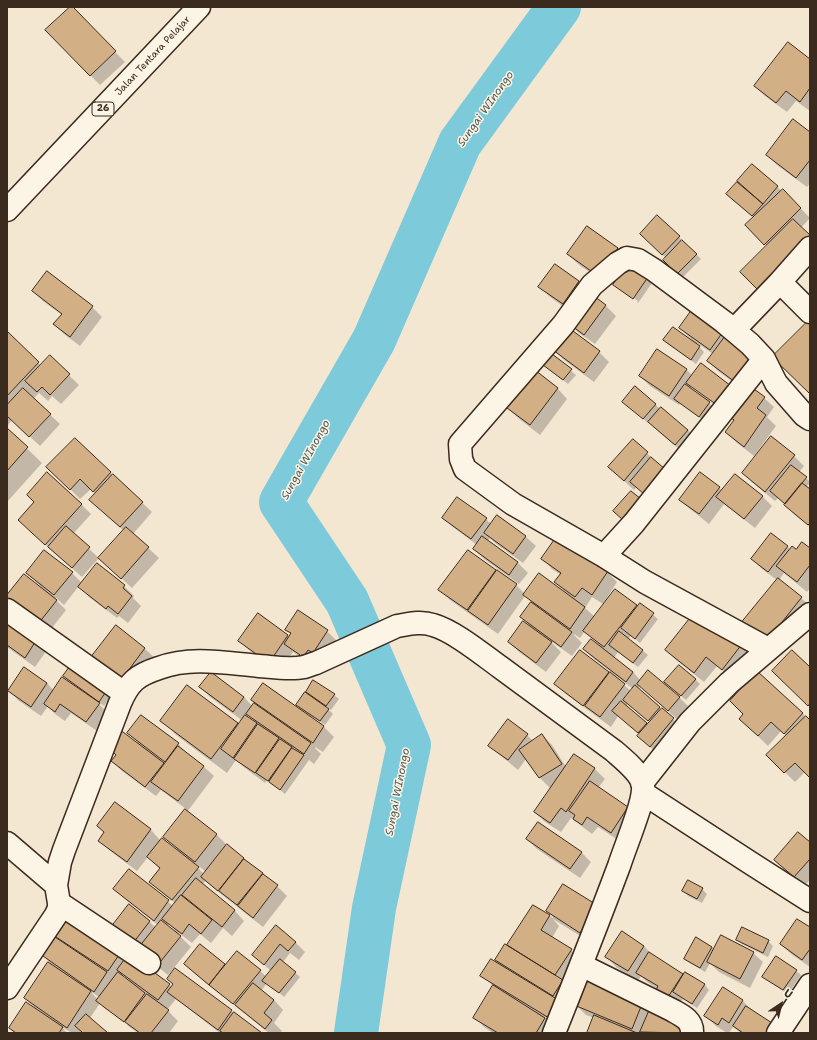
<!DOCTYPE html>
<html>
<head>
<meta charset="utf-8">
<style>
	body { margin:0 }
	#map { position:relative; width:817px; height:1040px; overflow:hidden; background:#f4e7d2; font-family:"Shantell Sans",sans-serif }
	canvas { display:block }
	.frame { position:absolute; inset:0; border:8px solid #3b2a1e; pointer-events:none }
	.north { position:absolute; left:761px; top:984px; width:40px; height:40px; -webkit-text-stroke:3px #fcf5e5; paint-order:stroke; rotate:35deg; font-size:11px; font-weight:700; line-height:16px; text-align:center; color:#3b2a1e }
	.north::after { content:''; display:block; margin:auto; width:14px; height:18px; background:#3b2a1e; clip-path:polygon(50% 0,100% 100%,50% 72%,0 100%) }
</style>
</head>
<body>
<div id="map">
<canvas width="817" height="1040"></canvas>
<div class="frame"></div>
<div class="north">U</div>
</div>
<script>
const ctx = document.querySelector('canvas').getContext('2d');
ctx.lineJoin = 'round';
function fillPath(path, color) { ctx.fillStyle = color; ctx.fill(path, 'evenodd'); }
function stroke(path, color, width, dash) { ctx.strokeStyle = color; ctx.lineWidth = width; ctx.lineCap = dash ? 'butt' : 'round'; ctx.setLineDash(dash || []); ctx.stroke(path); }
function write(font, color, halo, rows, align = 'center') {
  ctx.font = font + ' "Shantell Sans",sans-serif'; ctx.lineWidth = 3; ctx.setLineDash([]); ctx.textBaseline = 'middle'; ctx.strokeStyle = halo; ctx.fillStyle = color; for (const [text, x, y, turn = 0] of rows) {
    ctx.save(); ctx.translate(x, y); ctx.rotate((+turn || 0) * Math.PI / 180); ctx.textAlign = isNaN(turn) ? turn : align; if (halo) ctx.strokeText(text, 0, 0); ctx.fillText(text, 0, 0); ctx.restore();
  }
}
fillPath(new Path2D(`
	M71,7l54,55 -25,23 -53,-54z
	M810,60v51l-14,-10 -9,11 -22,-16 -10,-10z
	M810,133v50l-3,4 -30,-22 -10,-10z
	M753,166l29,25 1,-1 27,28 -9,10 9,8 -43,10 -20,-21 7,-7 -22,-19 17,-7z
	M658,217l21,20 22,22 -19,19 -18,-18 2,-2 -15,-14z
	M587,227l30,22 10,10 -18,27 -31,-22 -10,-10z
	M555,265l24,17 11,12 16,12 10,10 -21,28 -16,-11 -10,-10 6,-8 -25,-18 -10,-10z
	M48,273l44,34 10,10 -22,29 -16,-12 -10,-10 8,-9 -19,-14 -10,-10z
	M647,278l5,5 -14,20 -1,-1 1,-1 -20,-14z
	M680,328l44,2 25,57 15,11 10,9 -7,10 9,9 -22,30 -18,-14 -10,-10 8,-11 -8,-8 -17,-12 -1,1 6,6 -10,13 -24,-18 -1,2 -29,-19 -10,-10 46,-7 7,7 51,14 -26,-19 -10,-10 5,-7 -16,-11v1l7,8 -8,12 -27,-19 -4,-5 26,1 1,-1zM692,386l6,7v1l-8,-5zM697,389l24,18 -1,1 -23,-16z
	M7,332l34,34 9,-9 29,28 -18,19 -9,-8 -4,5 -9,-8 -6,6 27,25 -20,22 -28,-26 -4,5 -1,-1z
	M554,350l45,2 10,10 -15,20 -30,-22z
	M552,355l24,20 -8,9 -19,-15z
	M535,372l23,17 9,10 -27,36 -22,-17 -10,-10z
	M655,404l5,5 28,21 9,10 -12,14 -26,-22 -10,-10 -1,1 -20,-17z
	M7,429l35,34 -35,39z
	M75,439l77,73 -19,22 26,24 -27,30 -22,-20 14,-37 -23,-21 -5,-16 -5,-5 -11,10 -22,-22z
	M633,440l24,23 -23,27 -25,-23z
	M794,456l10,10 -5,6 11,10 -4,6 4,3v39l-1,-1 1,-2 -15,-12 -10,-10 1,-1 -8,-6 -3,3 -22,-18 -10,-10z
	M719,488l4,3 39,5 10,10 -17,22 -31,-24 -15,20 -19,-15 -9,-9z
	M81,504l10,10 -18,20 26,24 -17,19 -53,-47z
	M498,516l28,21 10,9 -13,17 -28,-20 -5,-5 -2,3 30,22 10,10 -9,11 -35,-25 -10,-10 3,-4 -24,-18 -10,-9 43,1 6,6z
	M771,534l19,15 6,2 14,-1v38l-3,4 -23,-19 -5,7 22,18 9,8 -33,44v-70l-15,-11 -10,-10z
	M543,559l64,13 10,10 -14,22 -11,-7 -7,11 10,9 20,-27 23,18 3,-3 17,14 -18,24 -9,-7 -3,3 20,16 -10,12 -20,-15 -4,6 19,14 8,9 38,16 10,10 -11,13 -38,-34 -2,3 40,35 -23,27 -12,-10 -3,-7 -22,-18 -7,11 -45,-33 -10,-10 52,-11 16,12 7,6 2,-2 -39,-30 -10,-10 14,-5 -13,-13 -5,7 -6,-4v1l8,8 -10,13 -21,-15v1l10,10 -15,20 -27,-20 -10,-10 22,-15 -9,-10 10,-15 -7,-6 -27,38 -48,-34 -10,-10 55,-19 21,14 9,9 39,-1 1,-1 -10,-10 6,-7 -9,-6zM628,704l22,18 -2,3 -22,-19z
	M97,565l27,21 10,10 -1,2 8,8 -13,17 -9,-7 -2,2 -28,-21 -10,-11 -15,19 -8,-7 -1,1 11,11 -18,23 -41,-34v-2l33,-11 -13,-13h45l10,10z
	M7,615l42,32 -14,20 -28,-20z
	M258,615l31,22 2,-3 -4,-4 40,1 10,10 -14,21 -10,4 -20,-14 -14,20 -30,-22 -10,-9zM295,650l13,9 -1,2 -12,-9z
	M116,626l29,23 10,9 -22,30 -30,-22 -10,-10z
	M742,645l10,10 -19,24 -16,-13 -13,16 -28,-22 -10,-10z
	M25,668l22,15 7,8 18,-7 -8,-8 43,15 4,5 -7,10 -6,-5 -1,1 12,12 -12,17 -26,-18 -6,8 -10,-7 -7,-8 -7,10 -22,-15 -10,-10z
	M695,679l5,5 -14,16 -16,-13z
	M263,685l61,42 10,10 -11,15 -8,-5v1l6,6 -7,10 -5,-4 -24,34 -18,-14 -2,3 -20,-15 -9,-8 -9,13 -51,-38 -14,-15 25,-34 52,40 4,-5 -33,-24 -9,-10 43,10 9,10h5v-1l-6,-6zM248,715l6,5 -1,1 -6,-4z
	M307,691l27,4 5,4 -8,11 -4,-3v1l6,6 -8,11 -21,-13 -7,-7 16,-7z
	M802,713l8,8v56l-5,-5 -10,10 -28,-27 19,-19 -5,-5 -13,15 -28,-27 4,-5z
	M141,716l37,28 10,10v1l16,12 10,9 -27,36 29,22 10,10v1l51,41 10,10 -24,31 -51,-40 -6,-7 -4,5 33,26 9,10 -12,15 -9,-8 -12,15 -11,-9 -8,9 -13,-10 -1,1 13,13 -23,28 -58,-45 19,-25 21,17 6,6 2,-3 -33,-26 -10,-10 14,-19 44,36 2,-3 -14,-11 -10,-10 10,-12 -13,-13 -11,14 -28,-21 -10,-10 6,-7 10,-30 36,27 10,11 15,9 1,-1 -13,-12 22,-28 -25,-19 -5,6 -34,-25 -10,-10 29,-15 -12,-13zM161,760l5,4 -1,2 -5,-5zM196,864l10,8 -2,2 -9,-9zM169,924l6,6 -1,1 -7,-5z
	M527,735l6,6 9,-6 10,10 14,22 8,-12 21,14 10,10 -7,9 30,20 10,10 -17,24 -23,-15 -6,7 -21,-16 -10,14 -16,-10 -10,-10 18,-27 -3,3 -10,-10 -14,-19 -8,11 -18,-15 -10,-10z
	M527,839l54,13 10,10 -11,16 -43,-29z
	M810,843v37l-6,6 -19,-16 -10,-10z
	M702,889l5,5 -5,9 -14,-7 -5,-5z
	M533,906l20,12v-1l-6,-6 49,-5 -6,36 -37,-23 6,7 -7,12 19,12 10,10 -29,73h-59l-9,-6 -9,-10 19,-30 -12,-12 13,-13 10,-16 2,1z
	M69,919l103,68 1,-2 -5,-6 8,-10 84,64h-40l-44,-34 -9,11 11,11 -9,12h-31l-31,-22 -7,-8 -10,15 16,15h-22l-3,-2 -1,2h-8l-10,-6 5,6h-52l-5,-5 26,-19 -11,-11 28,-32 -9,-10 21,-12 -8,-8zM123,974l7,7 -1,1 -8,-6zM92,992l8,6 -2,2 -6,-7zM108,1009l20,15 -1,1 -21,-15z
	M276,927l19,15 10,10 -6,8 -9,-7 -7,9 17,15 -16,20 -1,-1 -16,-13 -6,8 13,9 9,10 -9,13 8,8 -2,2h-11l-74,-59 -10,-10 16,-19 25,21 34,5 7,6 4,-6 -18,-16z
	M810,929v38l-19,-13 -10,-10z
	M737,940l31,1 5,5 -5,11 -26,-13z
	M644,946l10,11 30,19 2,-3 19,12 4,5 -12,18 -14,-9 -5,8 -20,-18 -11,-7 -6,-6 -3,5 -22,-14 -9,-10z
	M712,947l2,3 39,3 10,9 -13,26 -31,-16 -9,-9 -5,9 -15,-9 -5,-5z
	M796,971l5,4 -13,19 -20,-13 -4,-4z
	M743,1001l9,10 29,22h-40l-8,-6 -4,6h-2l-11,-7 -10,-10z
	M642,1004l8,8 45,21h-107l6,-15 -8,-3 -10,-10z`), '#0003');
stroke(new Path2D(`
	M356,1033l18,-125 35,-163 -62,-144 -66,-99 93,-162 86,-197 99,-136`), '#7dcadb', 44);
const building = new Path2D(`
	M70,7h3l43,44 -26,25 -45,-46z
	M788,42l22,17v29l-10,14 -14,-11 -10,12 -22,-17z
	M793,119l17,13v28l-14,18 -30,-23z
	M752,164l26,22 -15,18 -26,-23z
	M737,182l26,22 -11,12 -26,-22z
	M783,189l18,19 -37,37 -19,-20z
	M657,215l23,21 -18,19 -22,-21z
	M793,219l17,16v8l-49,50 -21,-21z
	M587,226l31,22 -20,28 -31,-22z
	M682,240l15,14 -20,20 -14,-14z
	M628,263l20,14 -15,22 -20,-14z
	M555,264l24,17 -16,23 -25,-17z
	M47,271l46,35 -23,31 -17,-13 9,-10 -30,-23z
	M590,293l16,12 -22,30 -16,-12z
	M694,307l31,22 -15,21 -31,-22z
	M810,319v73l-1,1 -37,-36z
	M673,327l27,19 -9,14 -28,-20z
	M569,328l31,23 -16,22 -31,-23z
	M7,331l32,31 -32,34z
	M727,334l28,22 -20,26 -28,-21z
	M657,349l30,20 -18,27 -30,-20z
	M552,354l20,15 -9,11 -20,-15z
	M50,355l20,19 -20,21 -8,-8 -5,5 -12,-11z
	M701,363l30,23 -14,19 -31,-22z
	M535,370l23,18 -28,37 -23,-17z
	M685,384l25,18 -11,15 -25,-18z
	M747,384l18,13 -8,11 9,7 -22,32 -19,-15 9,-12 -9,-7z
	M635,386l21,18 -13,15 -21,-17z
	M23,388l28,26 -22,23 -22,-21v-11z
	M661,407l27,23 -13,15 -27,-23z
	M7,428l21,19 -21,24z
	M771,436l24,19 -30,37 -23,-19z
	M75,438l36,34 -18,20 -13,-13 -10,11 -24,-23z
	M633,439l15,13 -24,29 -16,-14z
	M651,457l14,12 -21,25 -14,-12z
	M791,465l16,12 -22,27 -15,-13z
	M47,472l35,32 -37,41 -27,-25 16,-18 -7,-7z
	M700,472l20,15 -21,27 -20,-14z
	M113,474l30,28 -23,25 -31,-27z
	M735,474l28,22 -19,23 -28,-22z
	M802,483l8,6v34l-2,2 -24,-20z
	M631,491l10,8 -18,21 -10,-9z
	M457,497l30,21 -16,21 -29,-21z
	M497,515l29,21 -13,18 -29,-21z
	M66,526l24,21 -18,21 -24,-21z
	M126,527l23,20 -28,32 -23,-21z
	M771,533l17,13 -20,26 -17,-13z
	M558,535l50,36 -16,24 -10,-7 -7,9 -21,-15 7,-9 -20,-14z
	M482,536l36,26 -9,13 -36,-26z
	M802,542l8,6v17l-13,17 -21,-16 16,-20 4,3z
	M44,550l29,22 -19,23 -28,-22z
	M468,550l28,20 -29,40 -29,-20z
	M97,563l28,22 -2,3 9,8 -14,18 -10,-8 -2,3 -28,-22z
	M497,570l20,14 -29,41 -20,-14z
	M539,573l46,34 -15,22 -47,-34z
	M24,574l33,26 -19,24 -31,-24v-5z
	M778,578l24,19 -35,44 -25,-19z
	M615,589l22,16 -33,42 -21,-16z
	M531,602l41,30 -11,15 -41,-30z
	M640,603l14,10 -19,26 -14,-11z
	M298,610l30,20 -15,23 -5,-3 -5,7 -19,-13 7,-11 -6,-3z
	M695,612l47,32 -20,26 -16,-13 -12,16 -29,-23z
	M258,613l30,22 -19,28 -31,-22z
	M7,614l32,22 -14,22 -18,-13z
	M523,621l29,21 -16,21 -28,-21z
	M116,625l29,23 -23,31 -30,-23z
	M619,631l24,19 -10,13 -24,-18z
	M591,639l42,33 -7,10 -43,-33z
	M580,650l29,22 -26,34 -29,-22z
	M792,650l18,17v36l-2,3 -36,-35z
	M71,665l36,25 -8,12 -36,-26z
	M679,665l17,14 -15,17 -17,-14z
	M24,667l23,16 -16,24 -23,-16z
	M648,670l32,27 -12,14 -31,-27z
	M757,671l46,42 -19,21 -13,-12 -13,14 -19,-17 4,-5 -13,-13z
	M211,672l33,25 -11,15 -34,-25z
	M610,672l15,12 -25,33 -15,-11z
	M62,677l38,26 -14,19 -26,-18 -5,8 -11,-8z
	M313,680l22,14 -9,12 -20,-14z
	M263,683l61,43 -11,17 -62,-43z
	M187,685l51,38 -27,36 -51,-38z
	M635,685l25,22 -12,14 -25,-21z
	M305,692l24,17 -9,12 -24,-16z
	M621,701l26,22 -9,10 -26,-22z
	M254,703l57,40 -7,11 -58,-40z
	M662,708l12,10 -24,29 -13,-11z
	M141,715l38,28 -14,19 -38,-29z
	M245,715l12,8 -24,35 -12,-9z
	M806,716l4,4v58l-15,-15 -11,10 -18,-18z
	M508,719l20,15 -20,26 -20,-14z
	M258,724l21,14 -24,35 -21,-14z
	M119,729l45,34 -19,24 -34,-26 5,-6 -4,-4 6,-9 -6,-4z
	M542,734l20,30 -23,14 -20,-28z
	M280,739l12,8 -24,34 -12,-8z
	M178,746l26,20 -26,35 -27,-19z
	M292,748l12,7 -24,35 -11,-8z
	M574,754l21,14 -29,44 -5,-4 -11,15 -16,-11z
	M590,781l38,26 -17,26 -24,-16 -5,8 -9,-6 2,-4 -6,-4z
	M115,802l36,27 -24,33 -29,-21 6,-9 -7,-6z
	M185,809l32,25 -22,28 -32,-25z
	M538,822l44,30 -12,17 -44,-30z
	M798,832l12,10v17l-16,18 -20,-17z
	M162,838l37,29 -27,33 -23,-18 11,-14 -13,-11z
	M227,844l17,14 -26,33 -17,-14z
	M244,859l19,14 -26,32 -18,-14z
	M129,869l40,31 -15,21 -41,-32z
	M263,874l15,11 -25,33 -15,-12z
	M196,878l39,32 -13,17 -40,-32z
	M688,880l15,8 -6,11 -15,-8z
	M563,884l34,21 -17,28 -34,-22z
	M181,895l31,25 -11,14 -12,-10 -7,10 -20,-15z
	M129,904l21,17 -20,26 -21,-17z
	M533,905l17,10 -9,15 31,19 -17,26 -48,-30z
	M69,917l52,35 -13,19 -52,-34z
	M797,919l13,8v22l-8,11 -22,-16z
	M161,920l20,16 -24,30 -20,-16z
	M276,925l20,17 -8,9 -8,-7 -16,21 -12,-10z
	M742,927l27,13 -6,13 -27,-13z
	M622,931l22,15 -16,25 -23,-14z
	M721,935l33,17 -14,27 -33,-17z
	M55,937l52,35 -13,20 -51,-36z
	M696,937l16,10 -12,21 -16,-9z
	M200,944l25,20 -16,21 -25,-21z
	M505,944l58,36 -10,16 -58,-36z
	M237,951l24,19 -28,34 -24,-19z
	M649,952l34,22 -15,23 -12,-7 2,-4 -22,-13z
	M129,954l41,30 -12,16 -41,-30z
	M776,956l21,14 -14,20 -21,-13z
	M280,959l16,13 -17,21 -17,-12z
	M491,959l69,42 -11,17 -69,-42z
	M48,962l43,29 -24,37 -43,-30z
	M175,968l57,42 -14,20 -51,-38 6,-8 -6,-5z
	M118,972l27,21 -21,29 -28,-21z
	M685,972l20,12 -13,20 -19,-12z
	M585,980l57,24 -10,25 -58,-24z
	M253,983l21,17 -10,13 8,7 -7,9 -30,-24z
	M493,985l52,33 -9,15h-38l-25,-15z
	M723,987l20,13 -14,23 -7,-5 -4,7 -14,-9z
	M147,994l22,16 -18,23h-11l-15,-11z
	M26,1002l37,25 -4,6h-43l-7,-5z
	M746,1006l26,17 -6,10h-23l-10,-7z
	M650,1009l38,15 -4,9 -44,-1z
	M234,1012l28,21h-39l-3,-2z
	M86,1014l22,19h-25l-8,-7z
	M594,1015l43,18h-50z`);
fillPath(building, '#d3af85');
stroke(building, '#3b2a1e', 1);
const minor = new Path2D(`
	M780,282l30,-34
	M734,330l46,-48 30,30
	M604,556l30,-33 130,-164
	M7,610l117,83
	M768,649l-123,-67 -41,-26 -91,-52 -48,-35 -4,-10 -1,-15 103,-119 29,-40 26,-22 9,-5 11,2 16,10 70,52 26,22 14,15 12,24 28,32 6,4
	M642,783l48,-61 39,-39 81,-69
	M643,793l106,69 61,39
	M7,843l49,42
	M59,903l90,60
	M581,965l91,45c9,5 21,10 20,23
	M7,988l49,-73 3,-7v-5l-3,-18 4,-23 4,-12 56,-147c9,-21 17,-28 39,-35 32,-12 66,-5 100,-2 14,1 31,4 45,1 4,-1 8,-3 12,-4l81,-37c12,-2 24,-5 36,-1 21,6 49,29 67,42 38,28 76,56 114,84 9,8 27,22 29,34 1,12 -4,24 -8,36 -5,15 -11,30 -16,45 -21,56 -43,112 -65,167
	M778,1033l32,-48`);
const primary = new Path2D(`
	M7,210l192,-203`);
stroke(minor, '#3b2a1e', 25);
stroke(primary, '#3b2a1e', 25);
stroke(minor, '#fcf5e5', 22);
stroke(primary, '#fcf5e5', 22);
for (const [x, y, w] of [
	[103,109,22]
]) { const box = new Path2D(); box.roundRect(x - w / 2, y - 7, w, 14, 3); ctx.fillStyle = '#fcf5e5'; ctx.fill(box); stroke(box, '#3b2a1e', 1); }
write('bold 9px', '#3b2a1e', null, [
	["26",103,109]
]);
write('10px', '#3b2a1e', '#fcf5e5', [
	["Jalan Tentara Pelajar",153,56,-47]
]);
write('italic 11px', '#4f5a57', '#fcf5e5', [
	["Sungai WInongo",486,109,-55],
	["Sungai WInongo",306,460,-61],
	["Sungai WInongo",398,792,-79]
]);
</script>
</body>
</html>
